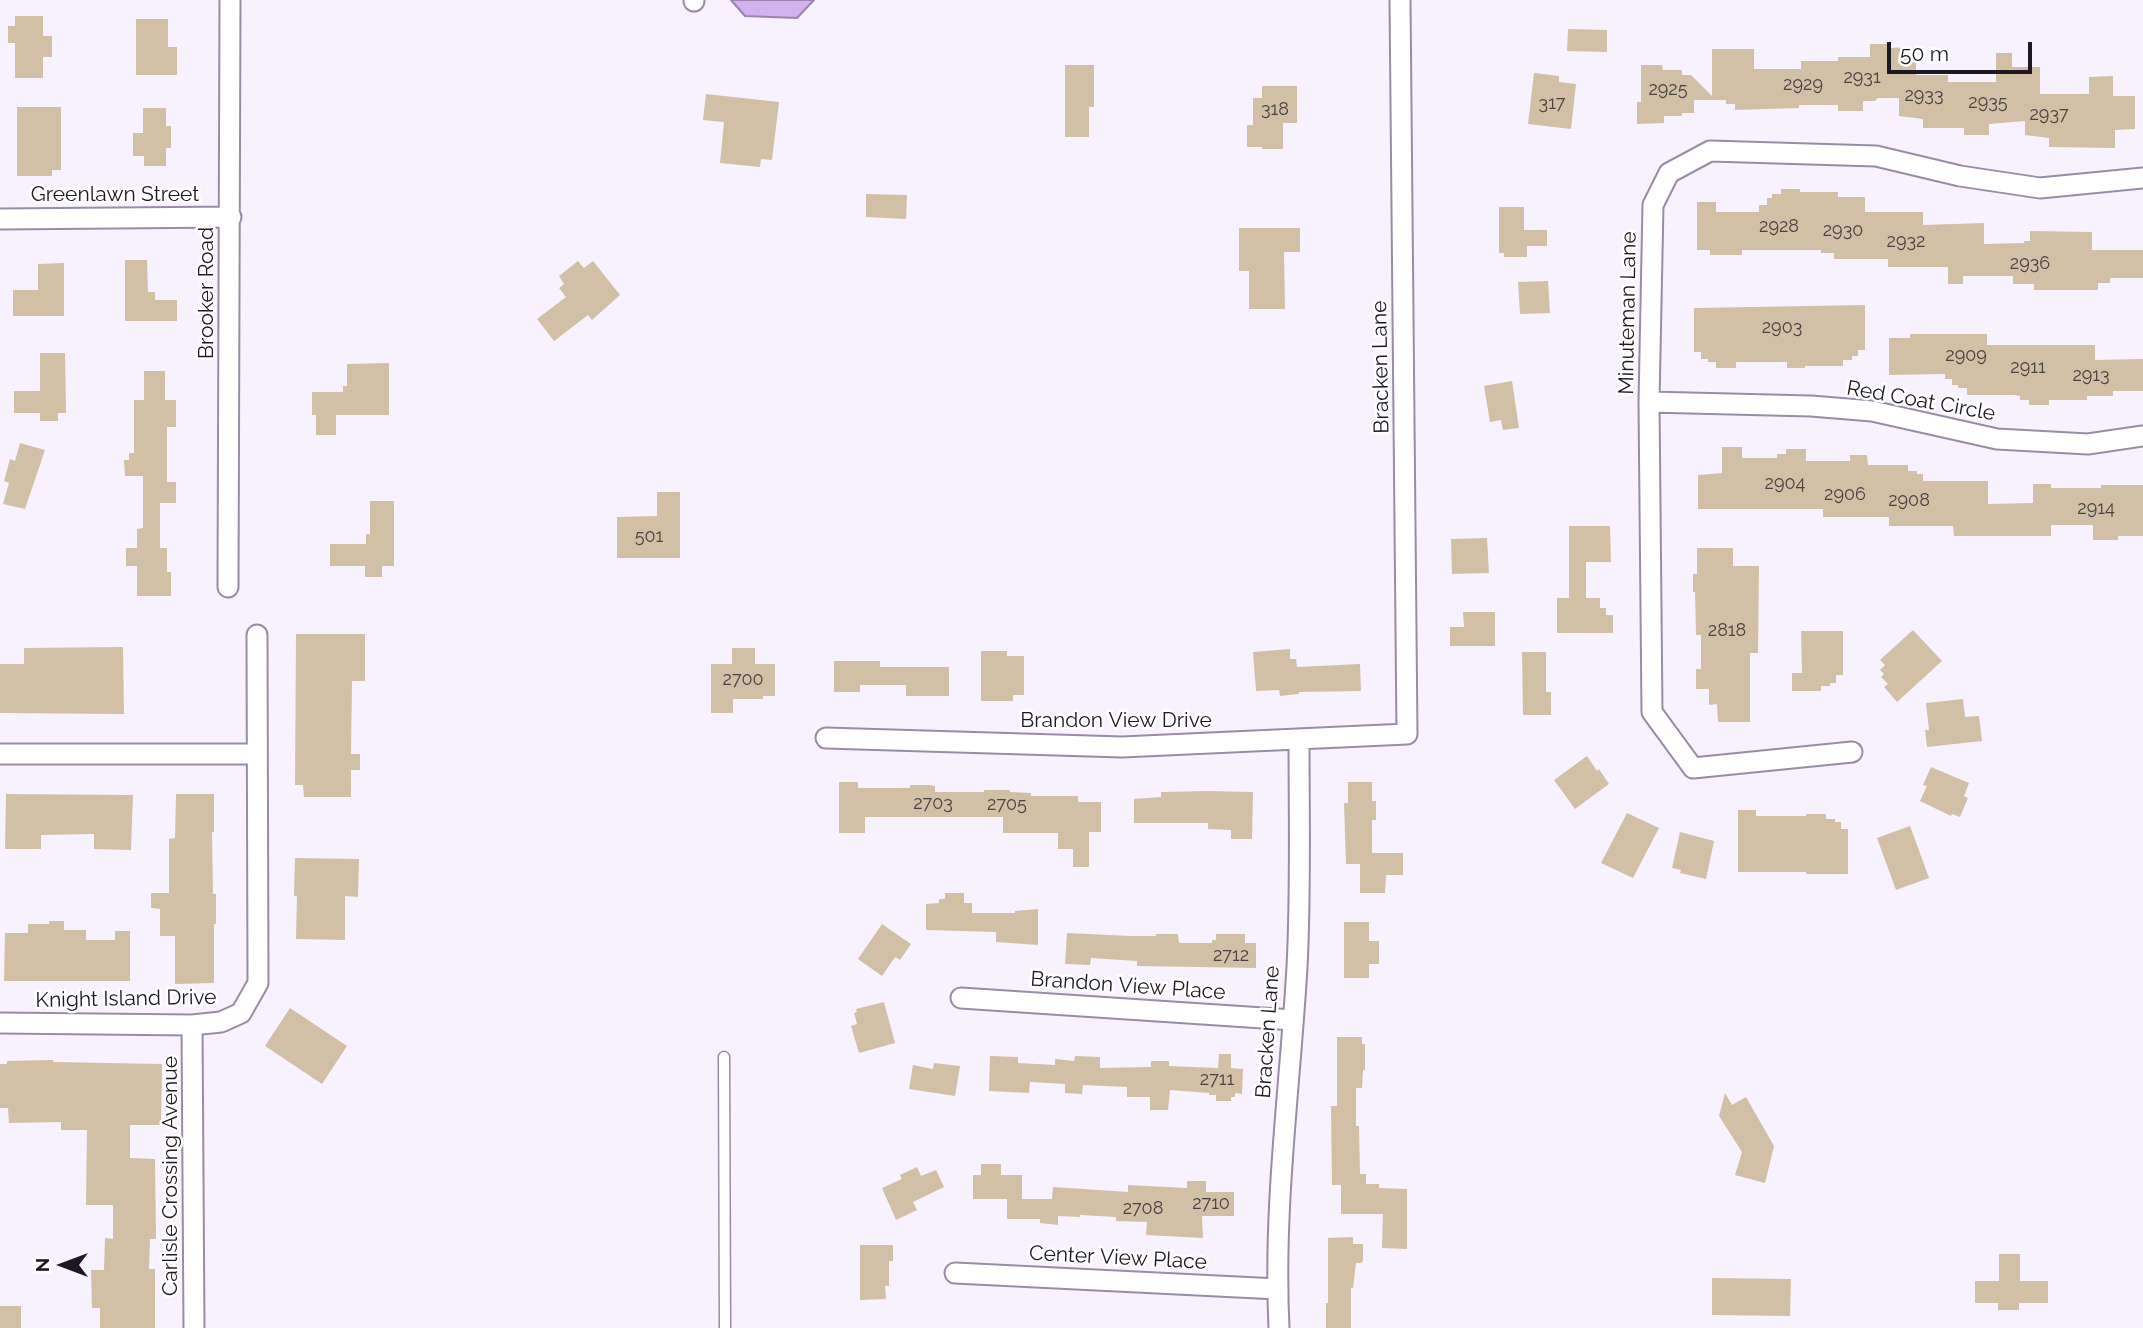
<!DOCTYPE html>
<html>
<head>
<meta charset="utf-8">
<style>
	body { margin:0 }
	#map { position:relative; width:2143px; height:1328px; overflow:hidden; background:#f8f2fe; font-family:Raleway,sans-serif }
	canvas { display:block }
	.north { position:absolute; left:28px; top:1230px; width:70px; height:70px; -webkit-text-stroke:5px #fff; paint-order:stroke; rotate:270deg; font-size:19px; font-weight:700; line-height:28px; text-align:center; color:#1e1822 }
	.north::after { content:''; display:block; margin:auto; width:24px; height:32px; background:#1e1822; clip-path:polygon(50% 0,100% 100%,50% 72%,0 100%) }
	.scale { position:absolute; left:1887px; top:42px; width:145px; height:32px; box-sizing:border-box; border:4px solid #1e1822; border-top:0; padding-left:9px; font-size:21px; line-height:24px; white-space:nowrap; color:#1e1822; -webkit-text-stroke:5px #fff; paint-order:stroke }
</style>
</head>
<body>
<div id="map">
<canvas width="2143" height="1328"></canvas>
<div class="north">N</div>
<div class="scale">50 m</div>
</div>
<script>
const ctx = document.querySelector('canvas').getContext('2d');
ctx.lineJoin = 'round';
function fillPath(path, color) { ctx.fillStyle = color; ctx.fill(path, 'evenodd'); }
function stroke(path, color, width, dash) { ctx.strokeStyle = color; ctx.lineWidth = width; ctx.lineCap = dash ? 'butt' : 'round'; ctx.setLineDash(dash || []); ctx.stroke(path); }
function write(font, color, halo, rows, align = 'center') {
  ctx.font = font + ' Raleway,sans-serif'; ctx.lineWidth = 5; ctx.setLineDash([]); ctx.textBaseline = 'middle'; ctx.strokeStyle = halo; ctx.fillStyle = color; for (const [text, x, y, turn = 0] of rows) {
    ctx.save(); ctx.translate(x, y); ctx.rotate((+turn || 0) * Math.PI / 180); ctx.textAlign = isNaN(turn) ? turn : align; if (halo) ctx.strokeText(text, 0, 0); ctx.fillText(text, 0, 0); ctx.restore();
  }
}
const water = new Path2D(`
	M731,0h83l-17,18 -52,-2z`);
fillPath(water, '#d3b1ef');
stroke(water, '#9d83b2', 2);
fillPath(new Path2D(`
	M15,16h28v20h9v21h-9v21h-28v-35h-7v-17h7z
	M136,19h32v28h9v28h-41z
	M1568,29l39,1v22l-40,-1z
	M1870,44h17v4l29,-1v28h32v7h48v-29h16v14h28v27h49v-17l24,-1v20h22v33l-20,1v18l-66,-1v-9l-24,-3v-14l-36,3v11h-25v-7h-41v-9l-24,-3v-18h-21l-3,3h-12v10h-25v-6h-39v3l-64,2v-6h-9v-4h-32v13h-12v3h-18v7l-27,1v-22h4v-37h21l1,5h19v5h9l21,21v-47h42v20h47v-8h37v-4h32z
	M1065,65h29v42h-5v30h-24z
	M1534,73l25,3v6l17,2 -5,45 -43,-5z
	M1262,86h35v37h-14v26h-21v-2h-15v-22h6v-27h9z
	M706,94l73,8 -7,58 -11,-1 -1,8 -40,-4 4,-41 -21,-2z
	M17,107h44v63h-9v6h-35z
	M143,108h23v18h5v22h-5v18h-22v-10h-11v-23h10z
	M1781,189h19v3h38v5h27v15h58v13l61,-2v21l40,-1v-2h6v-10l62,1v18h51v28h-33v5h-12v7h-64v-6h-21v-8h-50v8h-15v-17h-60v-8h-54v-6h-13v-3h-79v5h-32v-5h-13v-48h19v10h43v-7h8v-7h5v-4h9z
	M866,194l41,1 -1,24 -40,-2z
	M1499,207h25v23h23v16h-20v11h-23v-4h-5z
	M1239,228h61v24h-16l1,57h-36v-38h-10z
	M125,260h22l1,32h7v8h22v21h-52z
	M578,261l6,7 9,-7 27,34 -28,25 -4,-5 -34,26 -17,-22 29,-22 -7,-9 5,-4 -5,-8z
	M64,263v53h-51v-26h25v-26z
	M1548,281l2,32 -30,1 -2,-32z
	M1865,305v45h-7v6h-6v4h-9v6h-38v2h-18v-6h-51v6h-20v-6h-8v-3h-7v-7h-7v-44z
	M1910,334h77v11h108v15l48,-1v32h-30v5h-26v4h-38v5h-20v-5h-9v-4l-6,-1h-47v-7h-9v-3h-6v-6h-7v-5l-56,1v-37h21z
	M40,353h25l1,60h-8v8h-18v-8h-26v-22h26z
	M389,363v52h-53v20h-20v-20h-4v-23h31v-6h4v-22z
	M144,371h21v29h11v27h-9v55h9v21h-16v45h7v24h4v24h-34v-30h-11v-18h11v-19l6,-1v-52h-18l-1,-16h5v-7h5v-53h10z
	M1512,381l7,47 -16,2 -2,-10 -11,2 -6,-36z
	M20,443l25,7 -20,59 -22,-5 6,-21 -5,-2 6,-22 5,2z
	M1722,447h20v11h35v-4h9v-5h20v12h44v-6h17l1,10h40v6h9v3h6v7h65v23l45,-1v-19h18v4h50v-3h42v51h-25v4h-25v-15h-42v11h-97l-1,-10h-64v-9h-66v-8h-125v-34l24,-2z
	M657,492h23v66h-63v-41l40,-1z
	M370,501h24v65h-12v11h-17v-11h-35v-22h36v-10h4z
	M1569,526h41l1,36h-25v36h14v10h6v7h7v18h-56v-35h12z
	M1487,538l2,35 -37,1 -1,-35z
	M1697,548h36v18h26l-1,87h-8v69h-32l-1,-18 -8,1v-16h-13v-20h5v-34h-5l-1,-43h-2v-18h4z
	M1463,612h32v34h-45v-19h14z
	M1913,630l29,31 -45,41 -13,-15 4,-3 -7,-7 3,-3 -4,-4 5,-5 -5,-5z
	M1801,631h42v44h-7v8h-6v3h-9v5h-29v-18h10z
	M296,634h69v47h-13l-1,73h9v16h-9v27h-47l-1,-12h-8z
	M123,647l1,67 -124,-1v-49h24v-16z
	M732,648h23v16h20v32h-12v3h-30v14h-22v-49h21z
	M1290,649v10h6l1,8 63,-3 1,27 -62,1v2l-19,2 -1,-6 -23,1 -3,-39z
	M981,651h26v5h17v39h-11v6h-32z
	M1522,652h24v40h5v23h-28z
	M834,661h46v6h69v29h-43v-11h-46v7h-26z
	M1963,699l2,18 14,-1 3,25 -55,6 -2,-17h4l-3,-27z
	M1587,756l10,15 2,-2 10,15 -34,25 -21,-29z
	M1931,767l38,16 -5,13 4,2 -8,19 -8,-3 -1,2 -31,-15 7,-15 -4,-1z
	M839,782h19v6h52v-3h19l6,1v6h49v-2h26v2l21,1v3h47v6h23v30h-12v35h-16v-18h-15v-16h-55v-16h-138v16h-26z
	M1348,782h24v19h4v19h-4v33h31v22h-17l-1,18h-25v-29h-14l-2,-61h4z
	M1208,791l45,1 -1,47h-21v-9l-23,-1v-6h-74v-24l27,-2v-5z
	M6,794l127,1 -2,55 -37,-1v-15l-53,1v14h-36z
	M176,794h38v38h-2l1,62h3v30h-2v59l-39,1v-48h-15v-27l-9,-1v-15h18v-54l6,-1z
	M1738,810h18v6h50v-2h20v5h9v3h6v7h7v45h-42v-2h-68z
	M1627,813l32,15 -26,50 -32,-15z
	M1910,826l19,52 -33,12 -19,-52z
	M1680,832l34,9 -8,38 -26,-6 1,-3 -9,-2z
	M295,858l64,1 -1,38 -13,-1v44l-49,-1 1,-43h-3z
	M945,893h19v10h8v10h43v-2l23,-2v36l-42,-3v-10l-70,-2v-26l13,-1v-4h6z
	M49,921h15v9h22v10h29v-9h15v50h-126l1,-48h23v-9h21z
	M1344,922h25v19h10v23h-10v14h-25z
	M882,924l29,20 -11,16 -5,-3 -13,19 -24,-17z
	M1067,933l63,3h26v-2h22l1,9h33v-3h4v-6h29v9h11v25l-119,-2v-5l-46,-3 -1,7 -25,-1z
	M884,1002l11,41 -36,10 -8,-27 6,-2 -3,-11 3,-1 -1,-3z
	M290,1008l57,38 -25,38 -57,-38z
	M1337,1037h25v7h3v26h-2l-1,18h-6v38h3l1,48h6v10h13v4l28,1v60l-25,-1 1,-34h-42v-29h-9l-1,-79h6z
	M1219,1054h12v14l12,1 -1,25 -7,-1v4h-4v4h-15v-6h-7v-2l-39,-3 -2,20h-18v-13h-23v-10l-44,-2 -1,9 -17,-1v-9l-35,-2 -1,11 -40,-2 1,-35 28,1v6l37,2v-6l19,2 1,-5 25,1v11l51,-1v-6h18v5l49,2z
	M53,1060v2l109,2 -1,61h-31v33l25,1 1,80h-6l-1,30h6v59h-55v-20h-8l-1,-38h13l1,-32 8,1v-34h-27l1,-75h-26v-8l-52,1 -1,-15h-8v-44h7v-3z
	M934,1063l26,3 -5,30 -46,-7 4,-24 20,4z
	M1725,1093l7,12 14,-8 28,49 -9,37 -30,-8 7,-23 -23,-36z
	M981,1164h20v11h21v24h30l1,-12 75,5v-7l59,3v-7h19v11h28v24h-32l1,22 -57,-3 1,-13 -31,-1v-4l-36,-2v2l-22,-1v9l-18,-2v-4h-33v-20h-34v-24h8z
	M917,1167l4,9 15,-6 8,17 -31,15 4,8 -21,10 -14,-32 20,-9 -2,-4z
	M1353,1237v7h10v17l-2,2h-5l-3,25h-2v40h-25v-25h2v-65z
	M860,1245h33v16h-4v25h-4l1,13 -26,1z
	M1999,1254h21v27h28v22h-29v7h-21v-7h-23v-22h24z
	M1712,1278l79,1 -1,37 -78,-1z
	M0,1306h21v22h-21z`), '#d1c0a5');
const lane = new Path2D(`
	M724,1057l1,271`);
const street = new Path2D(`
	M694,0v1
	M0,219l231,-2
	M1649,402l162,4 61,5 125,28 91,5 55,-8
	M228,587l2,-587
	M826,738l296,9 285,-13 -7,-734
	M1852,752l-159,16 -41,-56 -3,-310 4,-197 16,-32 41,-22 166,5 84,20 80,12 103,-10
	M0,754h257
	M961,998l332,22
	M0,1023l192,2 29,-3 20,-9 17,-30 -1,-348
	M192,1025l2,303
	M955,1273l323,16
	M1279,1328c-6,-121 11,-240 18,-361 4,-76 2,-152 2,-228`);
stroke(lane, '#9a8ca6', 13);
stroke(street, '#9a8ca6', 23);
stroke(lane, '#fff', 10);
stroke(street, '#fff', 19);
write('18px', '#4b4243', null, [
	["2931",1862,78],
	["2929",1803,85],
	["2925",1668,90],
	["2933",1924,96],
	["2935",1988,103],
	["317",1552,104],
	["318",1275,110],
	["2937",2049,115],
	["2928",1779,227],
	["2930",1843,231],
	["2932",1906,242],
	["2936",2030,264],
	["2903",1782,328],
	["2909",1966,356],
	["2911",2028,368],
	["2913",2091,376],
	["2904",1785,484],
	["2906",1845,495],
	["2908",1909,501],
	["2914",2096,509],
	["501",649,537],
	["2818",1727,631],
	["2700",743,680],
	["2703",933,804],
	["2705",1007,805],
	["2712",1231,956],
	["2711",1217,1080],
	["2710",1211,1204],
	["2708",1143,1209]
]);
write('21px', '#1e1822', '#fff', [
	["Greenlawn Street",115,195],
	["Brooker Road",207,293,-90],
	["Minuteman Lane",1628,313,-89],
	["Bracken Lane",1381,367,-91],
	["Red Coat Circle",1921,401,10],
	["Brandon View Drive",1116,721],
	["Brandon View Place",1128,986,4],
	["Knight Island Drive",126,999,-1],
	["Bracken Lane",1268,1032,-86],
	["Carlisle Crossing Avenue",171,1176,-90],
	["Center View Place",1118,1258,3]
]);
</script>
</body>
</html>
